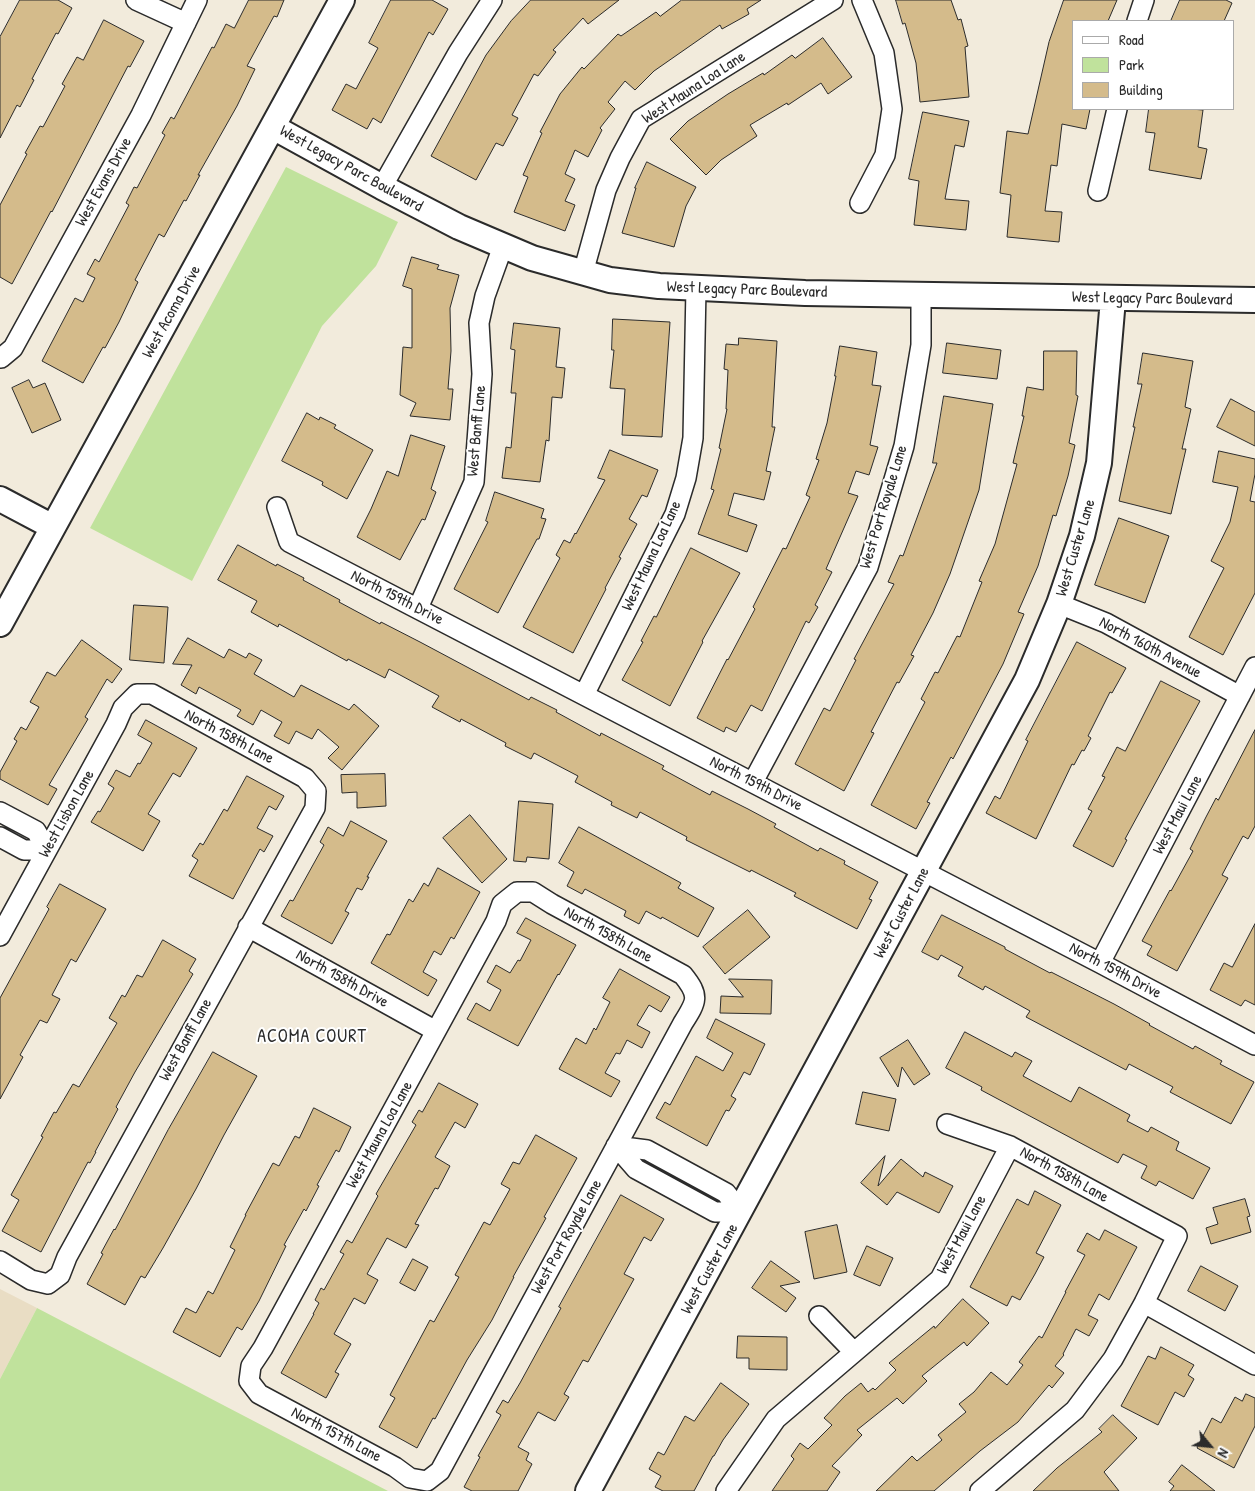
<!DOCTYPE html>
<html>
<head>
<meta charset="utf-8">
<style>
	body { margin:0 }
	#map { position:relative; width:1255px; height:1491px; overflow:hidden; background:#f2ebdc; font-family:"Patrick Hand",sans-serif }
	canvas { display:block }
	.legend { position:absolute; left:1072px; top:20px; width:162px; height:90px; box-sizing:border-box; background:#fff; border:1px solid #aaa; margin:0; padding:6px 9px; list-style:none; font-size:15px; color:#2b2b2b }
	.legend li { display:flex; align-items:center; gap:10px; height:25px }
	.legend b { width:25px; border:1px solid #aaa }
	.north { position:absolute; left:1185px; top:1421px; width:50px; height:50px; -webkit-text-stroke:4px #fff; paint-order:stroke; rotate:118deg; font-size:14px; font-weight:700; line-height:20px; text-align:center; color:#2b2b2b }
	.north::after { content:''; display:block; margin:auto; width:18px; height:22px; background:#2b2b2b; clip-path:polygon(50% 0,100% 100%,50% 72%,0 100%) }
</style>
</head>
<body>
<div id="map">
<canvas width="1255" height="1491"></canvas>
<ul class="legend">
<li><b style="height:6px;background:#fff"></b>Road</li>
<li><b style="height:14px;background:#c0e29c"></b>Park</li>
<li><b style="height:14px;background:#d4bb8b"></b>Building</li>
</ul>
<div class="north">N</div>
</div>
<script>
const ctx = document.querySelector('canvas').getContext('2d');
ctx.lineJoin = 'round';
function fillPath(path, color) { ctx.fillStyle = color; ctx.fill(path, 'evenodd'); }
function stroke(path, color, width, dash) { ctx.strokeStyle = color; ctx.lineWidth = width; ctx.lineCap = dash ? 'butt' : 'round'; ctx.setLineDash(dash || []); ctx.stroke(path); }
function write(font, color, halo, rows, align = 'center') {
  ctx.font = font + ' "Patrick Hand",sans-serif'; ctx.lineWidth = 4; ctx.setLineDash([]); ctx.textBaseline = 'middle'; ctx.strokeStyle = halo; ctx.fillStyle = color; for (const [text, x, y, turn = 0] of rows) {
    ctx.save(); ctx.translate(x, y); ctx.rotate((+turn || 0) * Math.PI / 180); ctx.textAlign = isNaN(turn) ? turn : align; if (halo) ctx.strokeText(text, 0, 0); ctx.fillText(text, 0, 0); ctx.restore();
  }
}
fillPath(new Path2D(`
	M0,1289l37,19 -37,71z`), '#e9ddc4');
fillPath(new Path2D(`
	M286,167l112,55 -22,44 -54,60 -130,255 -102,-53z
	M37,1308l351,183h-388v-112z`), '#c0e29c');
const building = new Path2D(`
	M20,0h38l14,8 -14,26 -2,-1 -24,46 2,1 -14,27 -3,-2 -17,33v-101z
	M249,0h35l-7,17 -3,-1 -27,50 8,3 -18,37 -39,69h2l-14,26 -2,-1 -20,37 -5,-3 -24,46 3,2 -19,40 -14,26 -2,-1 -20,36 -41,-22 33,-63 8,4 12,-24 -8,-4 8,-15 4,3 30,-57 -3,-2 8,-16 3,1 28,-53 -3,-2 9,-16 3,2 38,-72 2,1 12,-24 8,4z
	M391,0h41l16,9 -15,26 -4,-3 -48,91 -8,-5 -6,11 -35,-19 14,-26 10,5 22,-41 -9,-5z
	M531,0h88l-31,24 -5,-6 -30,32 3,2 -18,24 -4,-2 -22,41 6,3 -15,28 -7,-3 -20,37 -45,-24 55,-101 25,-34z
	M682,0h79l-14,9 2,5 -27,15 -2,-4 -66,46 -19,19 -10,-9 -17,21 7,7 -15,19 2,2 -14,27 -13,-7 -10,24 10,5 -10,22 10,4 -10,26 -51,-19 14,-35 -5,-2 19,-42 -2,-1 20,-38 22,-27 2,2 34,-35 3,2 35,-24 4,4z
	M896,0h55l7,20 3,-1 7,27 -3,1 4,50 -49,5 -4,-39 -11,-40 -2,1z
	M1064,0h53l-9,21h-34v88h16l-4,20 -24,-5 -5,42 -6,-1 -6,46 17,1 -3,30 -52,-5 4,-42 -11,-2 7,-62 21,3 21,-92z
	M1180,0h46l6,3 -8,18h-53z
	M104,20l40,21 -14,26 -2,-1 -76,146 -1,-1 -39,73 -12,-7v-72l27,-51 -2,-1 15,-27 3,1 22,-41 -3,-2 15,-27 6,3z
	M823,38l29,39 -24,17 -7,-11 -33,22 -1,-2 -37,22 7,11 -36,24 -15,15 -36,-36 18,-18 40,-27 35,-21 1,2 28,-20 3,3z
	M1149,109h42l12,1 -5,37 9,2 -6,30 -52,-9 6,-37 -9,-1z
	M923,112l46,9 -5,26 -9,-2 -10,54 24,2 -3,29 -52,-5 5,-44 -10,-2z
	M647,162l49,25 -10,19 -12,41 -52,-14 14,-45h-1z
	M412,257l27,8 -2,4 22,6 -9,33 1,43 -3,38h5l-3,31 -40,-4 6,-13 -16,-8 3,-48 9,1v-59l-9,-3z
	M613,319l57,3 -8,115 -40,-2 3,-46 -15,-1 4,-38h-2z
	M514,323l46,5 -4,39 9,1 -3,30 -10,-1 -3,44 -3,-1 -6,42 -38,-4 4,-31 5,1 5,-55h-5l4,-43 -4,-1z
	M739,338l38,3 -5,86h3l-9,44 5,1 -7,28 -30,-7 -6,22 29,10 -10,27 -49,-18 16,-44 -3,-1 10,-40 -2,-1 8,-39h-1l2,-39 -4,-1 2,-25 12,1z
	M947,343l54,7 -4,29 -54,-6z
	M840,346l37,6 -5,33 9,1 -11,59 8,2 -9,28 -13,-4 -8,22 10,3 -32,73 6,3 -17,33 3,2 -9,16 -3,-2 -44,90 -11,-6 -15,27 -10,-5 -2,5 -27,-14 30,-59 1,1 27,-51 -2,-2 30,-59 3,1 24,-52 -4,-2 13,-35 -3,-1 11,-36 9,-47h-1z
	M1044,351h33l-1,44 2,1 -9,47 6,2 -7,31 -12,40 -3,-1 -15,51 -20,46 6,2 -21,50 -50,95 -2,-2 -24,45 3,1 -14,26 -45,-24 54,-103 -4,-3 14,-27 3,1 19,-37 3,1 22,-55 -3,-1 16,-37 22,-80 -4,-1 11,-47h-2l5,-29 16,3z
	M1143,353l50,8 -8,46 6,2 -9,40h4l-15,65 -52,-13 16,-74h-2l9,-43h-4z
	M29,380l4,8 12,-5 16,37 -29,13 -20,-45z
	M944,396l49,8 -14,86 -29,84 -17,39 -22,42 3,1 -15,27 -2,-1 -26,50 3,1 -30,58 -49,-27 29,-56 6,3 26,-51 -2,-1 40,-75 -6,-2 12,-27 3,1 34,-93h-4z
	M1231,399l24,13v34l-38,-19z
	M307,413l12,7 1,-3 16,8 -2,3 39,22 -26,49 -25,-14 1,-3 -41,-21z
	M411,435l34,11 -14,43 5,3 -11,28 -3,-1 -22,41 -43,-23 14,-28 16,-38 11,5z
	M610,450l48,20 -11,27 -5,-2 -13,24 8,5 -18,33 2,1 -16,30 1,1 -33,64 -50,-26 37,-69 -4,-3 8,-15 6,3 5,-10 1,1 29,-54 -7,-2z
	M1219,451l36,8v15l-5,27 5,1v91l-32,62 -34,-18 35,-69 -13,-7 19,-39 8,-35 -25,-5z
	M495,492l49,17 -3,9 5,1 -7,20h-2l-39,74 -44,-24 34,-67 -2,-1z
	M1119,518l50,18 -24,67 -50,-18z
	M238,545l38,21 1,-2 27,14 -1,2 37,20 -1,2 41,22 1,-2 39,20 109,58 2,-3 26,13 -1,2 44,24 1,-3 63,33 -2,3 48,26 2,-4 36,18 28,15 -2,3 44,24 2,-3 25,13 -1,3 34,18 -9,17 3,1 -15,29 -63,-33 2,-3 -45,-23 -1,2 -64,-32 1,-3 -47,-25 -3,6 -26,-13 1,-3 -37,-20 3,-6 -44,-23 -3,6 -26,-13 1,-3 -45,-24 -1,3 -28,-15 7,-11 -50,-27 -4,9 -37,-19 -1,2 -68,-37 -1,3 -27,-15 6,-11 -39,-21z
	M691,548l49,25 -38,68 1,1 -33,64 -48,-26 21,-38 -2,-1 13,-25 2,1z
	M134,605l34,2 -4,56 -34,-3z
	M188,638l36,20 5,-9 17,9 3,-5 13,7 -8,14 40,23 7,-12 48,25 5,-6 25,22 -37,44 -14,-12 11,-11 -21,-18 -6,10 -16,-8 -7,13 -15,-8 8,-14 -21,-12 -8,15 -16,-9 4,-6 -42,-23 -3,7 -15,-9 11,-20 -19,-1z
	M82,640l40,29 -10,14 -5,-4 -22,38 3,2 -39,66 8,4 -9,16 -48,-26v-7l17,-31 -3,-2 7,-12 5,3 13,-23 -9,-5 17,-30 8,4z
	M1077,642l49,26 -14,25 -2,-1 -22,44 3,2 -7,13 -2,-1 -8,15 -2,-1 -36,75 -50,-26 9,-17 5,3 28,-58 -2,-1z
	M1161,681l39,20 -75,138 2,1 -14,27 -40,-21 19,-35 -4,-2 17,-32 -3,-1 15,-29 8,4z
	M146,720l51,28 -17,29 -7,-4 -25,41 12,7 -17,30 -52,-29 7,-11 2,1 14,-24 -6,-4 8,-14 14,7 8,-14 2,1 12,-21 -14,-8z
	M1255,730v96l-7,13 -5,-3 -21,39 6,3 -51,93 -30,-16 5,-9 -10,-5 28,-51 1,1 22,-40 -3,-2 16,-32 10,-19 2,2z
	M385,774l1,32 -29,2v-16l-15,1 -1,-18z
	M247,776l37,20 -8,14 -7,-4 -12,22 16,8 -9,16 -4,-3 -27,50 -44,-23 9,-16 -6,-4 8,-13 3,2 21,-36 3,2z
	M519,801l34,3 -4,55 -22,-2 -1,5 -12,-1z
	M470,815l37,44 -25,24 -39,-45z
	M351,821l36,20 -20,36h2l-7,13 -5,-2 -12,23 4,2 -17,31 -51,-28 9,-16 3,1 31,-56 -4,-3 8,-15 15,9z
	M579,827l102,56 -3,5 36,20 -16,29 -36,-20 -1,2 -15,-8 -7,13 -15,-8 2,-5 -41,-22 -3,5 -15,-8 7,-14 -15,-9z
	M438,868l42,24 -26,47 -3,-2 -10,18 -7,-4 -11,21 14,8 -9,16 -57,-33 16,-29 3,1 19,-36 4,3 11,-19 4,3z
	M60,884l46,25 -30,53 -5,-3 -19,36 8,4 -13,24 -7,-3 -20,35 3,2 -23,42v-101l49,-89 -2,-2z
	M748,910l22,27 -45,37 -22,-27z
	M942,915l63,32v2l45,24 1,-1 63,32 36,20 -1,1 44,24 2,-3 27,15 -2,3 34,18 -23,42 -61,-32 3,-5 -44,-23 -3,6 -100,-53 4,-6 -45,-25 -2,4 -25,-14 5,-9 -22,-12 -3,5 -16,-8z
	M526,918l50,27 -17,30 -1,-1 -40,72 -51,-27 9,-16 14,8 11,-21 -14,-8 9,-17 14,8 8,-13 2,1 11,-21 -14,-7z
	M1255,924v81l-10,-5 -4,6 -31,-16 14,-27 8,4z
	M163,940l33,19 -7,12 4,3 -58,98 -19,35 2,2 -23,43h1l-6,11 -2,-1 -19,36 -28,54 -39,-21 17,-31 -8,-5 32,-58 -2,-1 13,-24 2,1 17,-29 6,3 38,-64 -8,-5 13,-23 3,2 12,-22 5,2z
	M620,969l50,28 -9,15 -12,-7 -12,20 13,7 -8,16 -15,-8 -7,14 -4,-1 -11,20 15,8 -9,16 -52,-28 17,-31 10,6 8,-16 2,2 14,-28 -7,-4z
	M729,979l43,1 -1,34 -51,-1 1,-17 22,1z
	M716,1019l49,25 -15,31 -6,-3 -13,24 5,3 -7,12 -3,-1 -19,36 -51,-28 9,-16 5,3 26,-49 27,15 10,-18 -26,-15z
	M965,1032l47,25 3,-5 17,9 -9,15 48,26 8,-15 51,28 -3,6 21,11 3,-5 28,15 -3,8 34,18 -17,31 -34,-18 -3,5 -15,-8 6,-12 -24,-12 -5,9 -137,-73 1,-3 -36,-19z
	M908,1040l22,34 -16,11 -12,-18 -4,20 -18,-29z
	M213,1052l44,24 -33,59 -28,54 -33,59 -18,30 -4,-2 -16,29 -38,-21 16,-30 -2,-1 13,-24 1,1 53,-100z
	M439,1083l39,21 -13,24 -10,-6 -20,35 15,9 -12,23 -3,-1 -20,36 4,1 -13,23 -19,-10 -20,36 11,6 -13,24 -11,-6 -20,36 17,10 -16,28 4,2 -13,24 -45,-25 33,-59h-1l6,-11 -4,-3 6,-12 3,2 20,-36 -4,-2 7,-12 5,3 26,-47 -2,-2 40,-69 -4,-3 7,-12 3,2z
	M863,1092l33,7 -7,32 -33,-7z
	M314,1108l37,19 -12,25 -3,-2 -19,35 2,1 -13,25 -2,-2 -20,36 2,1 -27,55 -17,29 -5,-3 -17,30 -47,-25 13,-24 10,5 12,-22 5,3 22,-44 -5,-3 16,-32h-1l28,-52 6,3 16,-30 4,2z
	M536,1135l41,23 -33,59 2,1 -33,59h1l-22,43 -25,40 -32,59 -2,-1 -16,30 -38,-21 16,-29 -5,-3 40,-75 4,2 25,-45 -4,-2 29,-53 6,3 20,-36 -9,-5 12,-22 6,2z
	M885,1156l-7,30 23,-27 22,18 2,-5 28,14 -14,27 -42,-21 -10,13 -26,-22z
	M1035,1191l26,14 -25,48 8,4 -9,17 -15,26 -8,-4 -5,10 -37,-19 47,-88 11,6z
	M621,1195l43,24 -13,22 -7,-4 -20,37 10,5 -46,83 -5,-2 -19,34 5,3 -14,24 -17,-9 -20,35 11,6 -3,7 6,4 -14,27h-46l-8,-4 16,-30 -2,-1 23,-41 -5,-3 7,-12 5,3 12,-20 41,-75 -2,-1z
	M1245,1199l5,17 -3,1 4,15 -40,12 -5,-16 12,-4 -5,-16z
	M837,1225l10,47 -33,7 -9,-47z
	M1105,1230l32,17 -28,53 -10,-6 -11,21 10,5 -9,16 -13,-7 -13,25 1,1 -9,11 9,7 -12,15 -3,-3 -31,37 -38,29 -46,40h-58l36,-35 5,5 25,-21 -4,-5 28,-23 -7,-8 15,-12 17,-20 16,13 16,-20 -4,-3 20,-26 3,2 24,-46h-1l20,-37 -8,-4 10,-18 12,7z
	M867,1246l26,12 -13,28 -26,-11z
	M413,1259l15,8 -13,24 -15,-8z
	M771,1261l29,21 -20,4 16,12 -10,14 -34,-24z
	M1201,1266l37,20 -13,25 -37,-20z
	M963,1299l26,24 -22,23 -3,-4 -42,34 5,5 -24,23 -6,-6 -40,32 5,5 -30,31 8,6 -13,19h-55l22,-32 -3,-3 9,-13 8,6 24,-24 -8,-7 21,-22 16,-13 7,9 5,-4 2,2 21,-20 -7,-7 45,-37 1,2z
	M738,1336l49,1v33l-38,-1v-11h-12z
	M1161,1347l33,18 -6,10 6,4 -10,18 -9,-5 -17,33 -37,-19 27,-50 7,3z
	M721,1383l28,21 -26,36 -9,16h-1l-19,35h-31l-8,-4 6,-11 -12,-7 9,-17 6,3 21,-39 9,5z
	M1246,1394l9,4v28l-21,42 -37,-20 15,-30 9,5 14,-26 7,4z
	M1113,1415l24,23 -33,34 15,19h-86l24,-23 45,-36 -3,-3z
	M1182,1465l9,7 24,19h-45l4,-5 -5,-4z`);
fillPath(building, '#d4bb8b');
stroke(building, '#2b2b2b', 1);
const minor = new Path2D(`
	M136,0l50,23
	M1137,21l7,-21
	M382,187l76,-134 34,-53
	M1098,191l19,-82
	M860,203l25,-48 7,-46 -8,-56 -22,-53
	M583,273l23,-83 14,-32 21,-39 192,-119
	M0,358h1l12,-10 128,-233 56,-115
	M277,507l12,35 811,421 155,82
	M1059,604l47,19 134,73
	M418,608l56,-126 8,-108 -3,-51 6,-27 18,-50
	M584,695l91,-181 11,-36 7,-40 3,-150
	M753,782l115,-215 36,-121 17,-101v-50
	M0,812l36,19 11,19
	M0,837l24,13h23
	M517,892h16l19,12 131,71c17,21 14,26 0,48l-243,448 -13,10 -17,-3 -15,-11 -136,-73 -10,-13 2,-15 12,-18 233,-427 6,-17z
	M248,927l188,104
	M0,936l116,-212 7,-16 14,-14h15l153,84 11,13 -1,17 -248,449 -7,18 -12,9 -17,-4 -31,-19
	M1100,963l155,-296
	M947,1124l63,22 167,90 -33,67 -31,56 -38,51 -95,81
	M616,1146l20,23 79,43h26
	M616,1146l31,4 79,43 15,19
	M1144,1303l111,62
	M819,1316l35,36
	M726,1491l50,-72 164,-140 70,-133`);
const tertiary = new Path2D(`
	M273,127l109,60 77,40 73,31 78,22 49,6 146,7 450,7
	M0,499l53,28
	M0,624l342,-624
	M588,1491l439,-811 32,-76 23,-68 17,-73 14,-164`);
stroke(minor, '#2b2b2b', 22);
stroke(tertiary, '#2b2b2b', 28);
stroke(minor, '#fff', 19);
stroke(tertiary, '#fff', 24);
write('16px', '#2b2b2b', '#fff', [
	["West Mauna Loa Lane",694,88,-33],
	["West Legacy Parc Boulevard",351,169,29],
	["West Evans Drive",104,182,-61],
	["West Legacy Parc Boulevard",747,290,2],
	["West Legacy Parc Boulevard",1152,299,1],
	["West Acoma Drive",172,312,-61],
	["West Banff Lane",477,431,-85],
	["West Port Royale Lane",884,507,-73],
	["West Custer Lane",1076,548,-73],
	["West Mauna Loa Lane",652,556,-65],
	["North 159th Drive",397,598,27],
	["North 160th Avenue",1150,648,28],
	["North 158th Lane",229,737,28],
	["North 159th Drive",756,784,27],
	["West Lisbon Lane",67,814,-61],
	["West Maui Lane",1178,815,-62],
	["West Custer Lane",902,913,-62],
	["North 158th Lane",608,935,29],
	["North 159th Drive",1115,971,28],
	["North 158th Drive",342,979,29],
	["West Banff Lane",186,1040,-61],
	["West Mauna Loa Lane",380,1135,-61],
	["North 158th Lane",1064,1175,29],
	["West Maui Lane",962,1235,-62],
	["West Port Royale Lane",567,1237,-61],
	["West Custer Lane",710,1269,-61],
	["North 157th Lane",336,1435,28]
]);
ctx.letterSpacing = '1px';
write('18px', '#2b2b2b', '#fff', [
	["ACOMA COURT",312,1037]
]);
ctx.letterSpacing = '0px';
</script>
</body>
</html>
